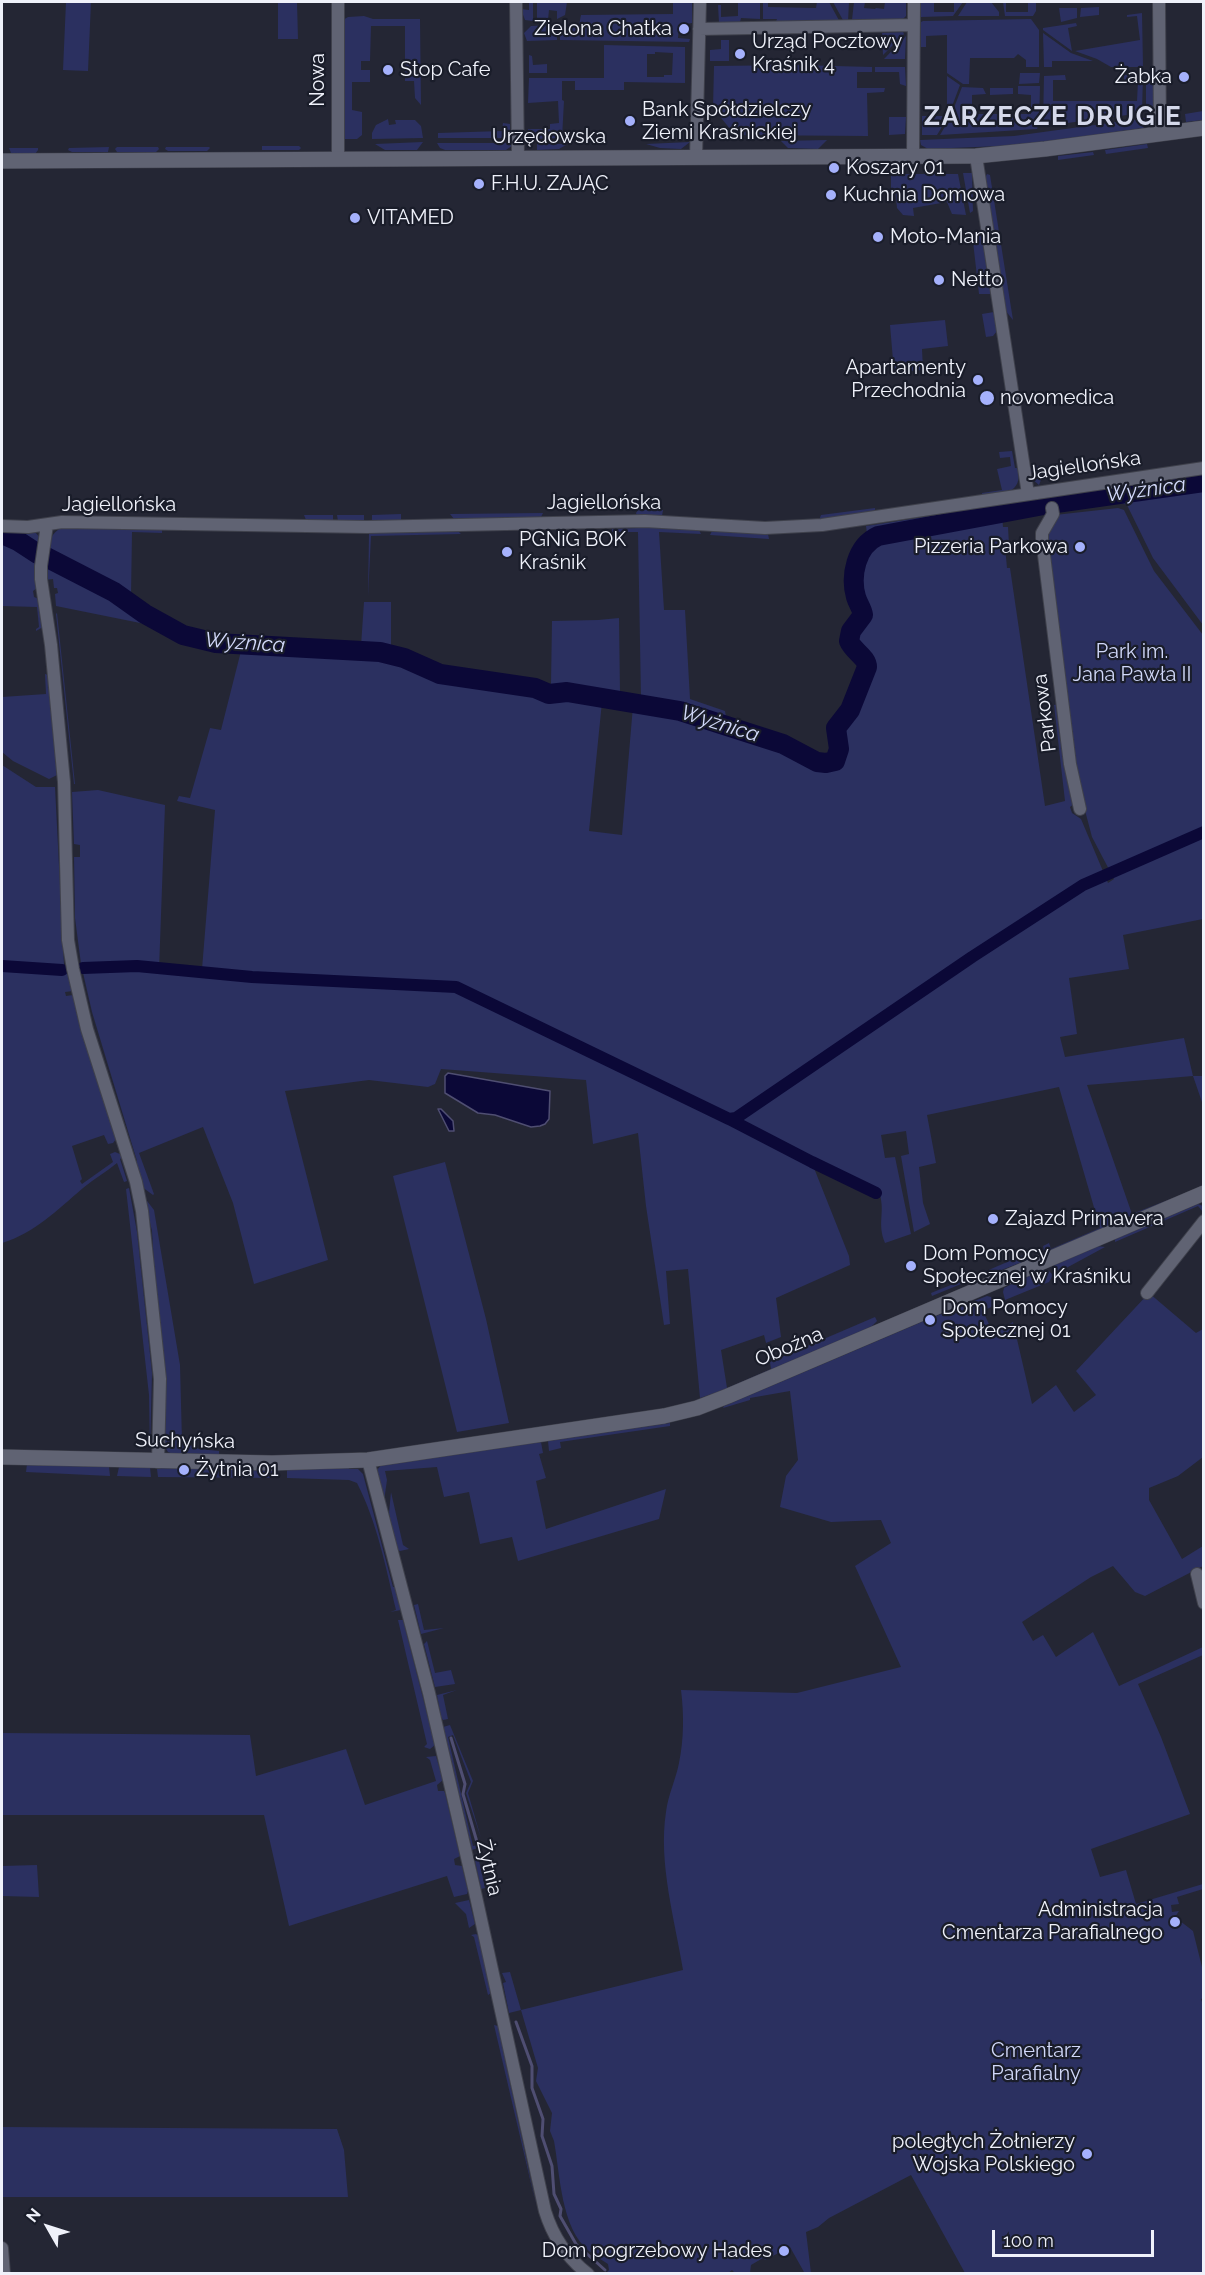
<!DOCTYPE html>
<html>
<head>
<meta charset="utf-8">
<style>
	body { margin:0 }
	#map { position:relative; width:1205px; height:2275px; overflow:hidden; background:#242634; font-family:Raleway,sans-serif }
	canvas { display:block }
	.frame { position:absolute; inset:0; border:3px solid #eff1fa; pointer-events:none }
	.north { position:absolute; left:18px; top:2197px; width:60px; height:60px; -webkit-text-stroke:4px #1a1d2a; paint-order:stroke; rotate:309deg; font-size:16px; font-weight:700; line-height:24px; text-align:center; color:#eff1fa }
	.north::after { content:''; display:block; margin:auto; width:21px; height:27px; background:#eff1fa; clip-path:polygon(50% 0,100% 100%,50% 72%,0 100%) }
	.scale { position:absolute; left:992px; top:2230px; width:162px; height:27px; box-sizing:border-box; border:3px solid #eff1fa; border-top:0; padding-left:8px; font-size:18px; line-height:21px; white-space:nowrap; color:#eff1fa; -webkit-text-stroke:4px #1a1d2a; paint-order:stroke }
</style>
</head>
<body>
<div id="map">
<canvas width="1205" height="2275"></canvas>
<div class="frame"></div>
<div class="north">N</div>
<div class="scale">100 m</div>
</div>
<script>
const ctx = document.querySelector('canvas').getContext('2d');
ctx.lineJoin = 'round';
function fillPath(path, color) { ctx.fillStyle = color; ctx.fill(path, 'evenodd'); }
function stroke(path, color, width, dash) { ctx.strokeStyle = color; ctx.lineWidth = width; ctx.lineCap = dash ? 'butt' : 'round'; ctx.setLineDash(dash || []); ctx.stroke(path); }
function write(font, color, halo, rows, align = 'center') {
  ctx.font = font + ' Raleway,sans-serif'; ctx.lineWidth = 4.5; ctx.setLineDash([]); ctx.textBaseline = 'middle'; ctx.strokeStyle = halo; ctx.fillStyle = color; for (const [text, x, y, turn = 0] of rows) {
    ctx.save(); ctx.translate(x, y); ctx.rotate((+turn || 0) * Math.PI / 180); ctx.textAlign = isNaN(turn) ? turn : align; if (halo) ctx.strokeText(text, 0, 0); ctx.fillText(text, 0, 0); ctx.restore();
  }
}
fillPath(new Path2D(`
	M66,2h25l-3,69 -25,-1z
	M278,2h19l1,37h-20z
	M529,2h4v19l-8,-1 -4,-11 8,1z
	M537,2h30l-2,13 -8,4v-8l-8,-1 -1,10h-11z
	M673,2h19v21l-13,2 -1,13 12,1 -1,3 -129,-2v-15h19l2,-10 92,-1z
	M738,2h22v17l-19,-1 -1,4 -21,1 -1,-18h3v12l17,-1z
	M763,2h5v5l48,1 1,-6h12l12,22h-66l2,-5h-14z
	M833,2h16l-1,20h-4z
	M854,2h11l-1,6 11,1 1,-1 8,1 1,-7h21v14l-4,4h-50z
	M921,2h13v10h20v-10h9l-10,14 -32,1z
	M967,2h24l8,10v4h-41z
	M1003,2l3,1v9h22v-10h8v9l-3,5h-28z
	M1099,7v8l-19,2 1,-9z
	M1059,8h18v10l-16,4z
	M1142,13l1,54h-32l-14,-8 -22,-8 65,-11 -3,-24 -10,1v-2z
	M364,16l9,3h47l1,86 -6,-7 -1,-17h-9v-55h-34l-1,35h-9v9h9v12h-18v28l10,2v23l-5,4h-13l-1,-119 5,-3z
	M1031,19l8,11v37h-13v-7l-8,-6 -4,4h-44l-1,26h-6l-16,-11v-38l-21,1v11h-5v-25l2,-1z
	M1076,23l1,3 -9,2 4,23 -29,-21v-2z
	M557,25v15l-30,1 -3,-8 7,-7z
	M903,32l1,2 -21,21 -1,-22z
	M1043,33l28,20 22,8h-41v6h-8z
	M906,36l-1,23h-21l2,-2z
	M721,40h8v21h-19v-11l11,-1z
	M604,45l81,2v36l-61,-1v8h-49v-9h-13v19l2,1 -2,37 -34,1v-10h22v-5l9,-1 -1,-22 -30,2 1,-25h75zM655,52l18,1 -1,22h-8v2h-17v-23h8z
	M529,55l3,1 1,9 14,-1v9h-18z
	M797,65l75,2v5h-15v16h28l-1,4 -17,1 1,43 -133,-1 -22,-27 1,-42z
	M875,67h30l1,19 -6,-2 -1,-12h-24z
	M1146,72l8,3v36l-8,1z
	M1020,73h20l-1,10 -20,1z
	M1065,75l1,5h-13v21h84l1,-20h-14v-6h19l-1,38 -97,13 -2,-1 1,-49z
	M947,76l13,9 -12,32 -11,18h-15v-19h25z
	M1018,86h22l-1,38 -2,5 -97,6 10,-17 12,-31 21,1 3,6 -14,1v19h59v-19l-13,-1z
	M990,88h23v6l-23,1z
	M1203,111v9l-17,2 -1,-8z
	M889,117h17l-1,17 -16,1z
	M1153,117l-2,4 -8,7 -119,17 -96,4 -7,-4 -1,-5 94,-4z
	M388,119l1,6 7,-1 -1,-4h20l6,6 2,12 -51,1v-6l4,-8z
	M503,123l7,1v14h-72v-5l64,-2z
	M827,140l-9,9 -30,-1 -7,-7z
	M423,142l-6,8h-32l-10,-6z
	M690,142l-9,7 -21,-1 -14,-4z
	M437,143h74l2,2 -7,5h-61l-5,-2z
	M537,144h27l2,1 -7,4 -22,1z
	M1147,144l1,4 -42,6 -1,-4z
	M262,146h37l2,2 -2,2h-37z
	M109,147l-1,5h-36l-4,-2 1,-2z
	M117,147h41l1,2 -3,3h-39l-2,-3z
	M166,147h43l1,1 -3,3h-39l-3,-2z
	M9,148h29v2l-3,4h-21l-3,-1z
	M1093,152l1,3 -36,5v-4z
	M963,173h9l1,38 -3,2z
	M891,174h67l8,41 -14,-1 -5,-12 -34,6 1,8 -11,-1 -6,-7 -2,-19h-4z
	M987,174l3,1 23,145 -8,-10 -21,-130z
	M972,233l6,1 4,4 9,56h-12z
	M994,312l3,19 -4,5 -7,1 -4,-23z
	M945,320l3,26 -26,3 1,21 -29,2 -4,-47z
	M1012,451l3,17h3c5,27 -16,25 -36,28v-3l20,-3 -5,-21 14,-3 -1,-9 -10,1 -1,-6z
	M1039,466l2,14 -2,5 -7,-6 -2,-12z
	M1203,475v150l-50,-67 -26,-53 -6,-2 -64,8 -3,-2 -1,-11 2,-1z
	M1048,498l2,12 -2,2 -18,3 -1,-4 -27,4 1,12h5l1,18 -4,1 2,22h3l35,238 20,-5 -11,-96 5,-1 8,58h-4l1,5h3l8,36 -5,4 2,6 9,6 27,64 6,-4 -22,-42 -19,-72 -29,-229 11,-21 63,-7 6,2 30,61 49,64v284l-80,16 6,34 -60,9 8,56 -17,3 5,20 119,-19 9,38h10v29l-10,-29 -106,9 45,129 46,-18 -131,56 -3,-1 -1,-5 6,-3 2,6 49,-21 -41,-141 -132,28 9,48 -17,4 4,36 7,21 -16,8 -13,-76 8,-2 -3,-23 -25,4 4,23 10,-1 16,77 -26,9c-8,-20 0,-29 -5,-48l-68,-32 37,93 1,9 -74,33 5,39 -15,6 -2,-8 -43,15 6,38 44,-19 -1,-7 105,-45 2,4 -6,6 -144,62 -27,9 -12,-129 -22,2 4,53 -6,1 -18,-119 -8,-73 -45,11 -7,-64 -145,-11 -6,15 -7,3 -59,-7 -84,11 43,169 -74,24 -21,-81 -30,-76 -64,26 15,41 -1,1 -11,-8 -9,-24 4,-2 -45,-149 -11,-48 -6,-46 -1,-61h6v-12l-6,-1 -2,-52 26,-2 67,15 -6,165 107,12 158,2 -222,-15 13,-159 -38,-9 2,-5 11,2 20,-70 11,2 20,-79 -52,-9 -34,-16 -99,-20 -1,-12 3,-1 -1,-5h-3l-1,-9 -8,1c2,-17 -1,-49 20,-53l97,3v3l-30,-1 -1,64 31,22 38,17 16,2 40,-1 105,10 3,-44h27v48c17,7 34,17 52,23 31,10 76,11 108,11l1,-63 46,-1 21,-2 1,75 21,5 -3,-166h-26v-3l51,-2 36,3 2,4 -42,-2 5,78h21l5,89 35,12 2,12 56,21 34,18 9,1 9,-2 4,-12 -3,-21 14,-18 17,-43c0,-10 -14,-16 -18,-26l2,-10 12,-16 -6,-16 -4,-19 4,-20 11,-19 -2,-15zM602,702l31,4 -11,129 -33,-4z
	M875,508v3l-56,9 2,-5z
	M638,510h25l-1,6h-25l-1,-3z
	M543,513l-2,4 -87,2 -4,-5z
	M401,514v6h-29v-5z
	M304,515h29v5h-27z
	M337,515h27v5l-26,1z
	M2,530l33,2 6,7 -1,12 -34,-18 -4,-1z
	M458,531l3,3 -90,2 -3,61 1,-65z
	M712,531l56,3 1,5 -59,-4z
	M2,537l14,5 21,15v31l-4,3 1,6 5,2 4,28 -7,4v-2l3,-2 -2,-20 -35,-1z
	M57,613l18,171h-1l-18,-170z
	M45,674l3,1 9,100 -8,4 -36,-18 -11,-9v-55l44,-3z
	M2,765l34,22h19l9,178 -62,-2z
	M2,968l66,3 5,20 -8,1 1,4 7,-1 43,144 -3,4 -5,1 -4,-9 -32,11 10,33 -2,2 2,3 31,-22 -3,-8 5,-2 5,2 2,4 -2,1 7,22 -3,1 -7,-19c-11,9 -23,16 -34,25 -26,22 -48,45 -81,55z
	M445,1162l41,157 23,104 -52,9 -64,-256z
	M129,1188l8,44 15,141 -2,77 -1,-55 -23,-206z
	M144,1197l10,13 26,155 2,76 17,8 20,2v4l-46,-1 -5,-2 -4,-7 2,-67 -9,-64 -5,-83z
	M1198,1204l5,2v6l-5,-6 -83,36v-3z
	M1097,1246l8,1 -48,26 -3,-6v-2z
	M1028,1253l2,5 -2,2 -40,15 -4,-3z
	M1040,1270h8l5,5 -4,7 -44,18 -2,-8 1,-4z
	M973,1276v3l-41,17 -1,-3z
	M1149,1293l47,40 7,-4v128l-25,19 -29,12v12l33,59 21,-13v20l-58,30 -10,-4 -22,-26 -22,11 -69,45 11,19 10,-6 13,22 37,-25 26,54 84,-39v8l-65,29 23,53 29,77 -99,35 9,28 26,-7 10,34 67,-20v5l-26,8 2,7 -8,1 1,7 7,-1 -4,6 18,14 10,40v27l-2,1 3,9 -1,265h-238l-54,-98 -82,43 -11,9 -12,5 5,41h-9l2,-1 -14,-25 -25,13 -2,-2 -12,7 -1,8h-15l-3,-3 -5,4 -121,-1 3,-3 -1,-6c-6,-4 -13,-8 -19,-13 -28,-22 -29,-77 -35,-110l-4,-10 2,-18 -16,-32 2,-13 -17,-58 -12,3 -6,-30 3,-1 -4,-9 8,-1 11,38 162,-40c-8,-50 -25,-107 -17,-158 2,-17 10,-33 13,-49 5,-24 5,-49 2,-73l116,3 104,-26 -46,-101 36,-23 -10,-23 -50,2 -51,-15 6,-31 12,-16 -8,-69 -40,7v2l-27,8 1,-2 200,-85 2,3 10,-4v-4l51,-20 4,1 4,8 -12,6 10,22 20,-11 19,82 24,-19 18,27 22,-17 -20,-24z
	M670,1423v3l-110,16 1,6 -12,3 -1,-10z
	M541,1442l2,11 -4,1 7,24 -10,3 10,48 120,-40 -7,30 -141,42 -6,-24 -32,7 -11,-52 -25,5 -7,-30 -52,4 2,9 -3,21 -7,-31 5,-6z
	M27,1464l80,2 2,1 1,9 -84,-4z
	M349,1466v3h9l5,5 30,113h3l5,23 -11,2 6,-2c-10,-42 -19,-88 -39,-127l-8,-3 -62,-2v-8l3,-2z
	M119,1467h31l1,10 -34,-1z
	M159,1468l114,1 6,9 -121,-1 -1,-8z
	M391,1492l12,53 6,4 -9,2 -4,-2 -7,-36z
	M418,1604l6,26 20,-2 -23,6 -7,-29z
	M398,1620h5l32,125 -5,4 -6,-2 3,-3z
	M427,1641l8,32 16,-3 4,14 -20,3 -11,-43z
	M457,1690l-14,5 5,24 -5,1 -2,-3 -4,-22z
	M450,1725l23,56 -5,12 13,45 -15,-45 5,-11 -18,-47 -5,2 25,109 9,-2 1,2 -11,4 -29,-123z
	M2,1733l248,2 6,41 90,-27 19,56 71,-24 -6,-21 -4,-3 10,-1 7,24 -6,5 1,6h6l1,2 15,63 -6,3 1,6 7,1 6,25 -1,3 -13,3 -7,-21 -158,50 -25,-111h-262z
	M474,1856h4l7,32 -4,1z
	M37,1865l2,32 -37,-1v-30z
	M469,1900l6,24 -6,4 -3,-14 -11,-11z
	M476,1934l3,2 12,57 -3,2 -14,-58 -3,-2z
	M494,2025l4,1 38,179z
	M2,2127l335,2 7,21 4,47h-346z`), '#2b3060');
const water = new Path2D(`
	M448,1073l102,18 -1,28 -4,5 -5,2 -9,1 -36,-12 -17,-2 -33,-20v-17z
	M438,1109h3l12,12 1,10h-5z`);
fillPath(water, '#0b0837');
stroke(water, '#4f4e72', 1.5);
stroke(new Path2D(`
	M451,1738l14,46 -2,10 14,48
	M516,2022l16,44v22l11,31 -1,17 10,30 2,28 7,15 -1,7 16,28 29,26`), '#4f4e72', 3);
stroke(new Path2D(`
	M2,966l60,4
	M83,968l54,-2 115,11 204,10 273,132 7,-1 236,-161 111,-72 121,-53
	M729,1119l83,43 64,31`), '#0b0837', 12);
stroke(new Path2D(`
	M2,534l16,7 20,13
	M46,557l68,35 31,22 38,21 33,8 164,9 24,6 36,16 95,14 14,6 18,-2 113,19 103,33 34,18 9,1 9,-2 4,-12 -3,-21 14,-18 17,-43c0,-10 -14,-16 -18,-26l2,-10 12,-16c-1,-7 -5,-11 -7,-18 -6,-21 0,-51 22,-61l171,-32 155,-22`), '#0b0837', 20);
const minor = new Path2D(`
	M338,2v157
	M516,2l2,156
	M1159,2l1,132
	M699,29l214,-4
	M913,156l1,-154
	M976,156l52,338
	M696,157l4,-155
	M1052,508l1,6 -11,19v6l28,225 10,45
	M47,525l-6,41v13l10,66 13,137 4,158 5,29 14,60 49,153 6,29 18,168 -2,83
	M2,526l26,1 34,-5 305,5 278,-6 120,7 57,-3 382,-57
	M1147,1293l57,-72
	M368,1460l61,233 46,199 70,319c8,26 21,46 43,63
	M1197,1574l7,29
	M2,2248l2,26`);
const tertiary = new Path2D(`
	M2,161l974,-5 69,-7 159,-21
	M2,1457l270,6 96,-3 296,-44 33,-8 31,-12 476,-203`);
stroke(minor, '#3f414c', 14);
stroke(tertiary, '#3f414c', 16);
stroke(minor, '#606373', 12);
stroke(tertiary, '#606373', 15);
for (const [x, y, r, color] of [
	[684,29,6,"#a5b1fc"],
	[740,54,6,"#a5b1fc"],
	[388,70,6,"#a5b1fc"],
	[1184,77,6,"#a5b1fc"],
	[630,121,6,"#a5b1fc"],
	[834,168,6,"#a5b1fc"],
	[479,184,6,"#a5b1fc"],
	[831,195,6,"#a5b1fc"],
	[355,218,6,"#a5b1fc"],
	[878,237,6,"#a5b1fc"],
	[939,280,6,"#a5b1fc"],
	[978,380,6,"#a5b1fc"],
	[987,398,8,"#a5b1fc"],
	[1080,547,6,"#a5b1fc"],
	[507,552,6,"#a5b1fc"],
	[993,1219,6,"#a5b1fc"],
	[911,1266,6,"#a5b1fc"],
	[930,1320,6,"#a5b1fc"],
	[184,1470,6,"#a5b1fc"],
	[1175,1922,6,"#a5b1fc"],
	[1087,2154,6,"#a5b1fc"],
	[784,2251,6,"#a5b1fc"]
]) { const dot = new Path2D(); dot.arc(x, y, r, 0, 2 * Math.PI); ctx.fillStyle = color; ctx.fill(dot); stroke(dot, '#1a1d2a', 2); }
write('20px', '#eff1fa', '#1a1d2a', [
	["Zielona Chatka",672,29,"right"],
	["Urząd Pocztowy",752,42],
	["Kraśnik 4",752,65],
	["Stop Cafe",400,70],
	["Żabka",1172,77,"right"],
	["Bank Spółdzielczy",642,110],
	["Ziemi Kraśnickiej",642,133],
	["Koszary 01",846,168],
	["F.H.U. ZAJĄC",491,184],
	["Kuchnia Domowa",843,195],
	["VITAMED",367,218],
	["Moto-Mania",890,237],
	["Netto",951,280],
	["Apartamenty",966,368,"right"],
	["Przechodnia",966,391,"right"],
	["novomedica",1000,398],
	["PGNiG BOK",519,540],
	["Kraśnik",519,563],
	["Pizzeria Parkowa",1068,547,"right"],
	["Zajazd Primavera",1005,1219],
	["Dom Pomocy",923,1254],
	["Społecznej w Kraśniku",923,1277],
	["Dom Pomocy",942,1308],
	["Społecznej 01",942,1331],
	["Żytnia 01",196,1470],
	["Administracja",1163,1910,"right"],
	["Cmentarza Parafialnego",1163,1933,"right"],
	["poległych Żołnierzy",1075,2142,"right"],
	["Wojska Polskiego",1075,2165,"right"],
	["Dom pogrzebowy Hades",772,2251,"right"]
], 'left');
write('20px', '#eff1fa', '#1a1d2a', [
	["Nowa",318,80,-90],
	["Urzędowska",549,137],
	["Jagiellońska",1084,466,-8],
	["Jagiellońska",604,503],
	["Jagiellońska",119,505],
	["Parkowa",1045,713,-97],
	["Oboźna",789,1347,-23],
	["Suchyńska",185,1441,1],
	["Żytnia",489,1868,77]
]);
write('20px', '#d1d8f9', '#1a1d2a', [
	["Park im.",1132,652],
	["Jana Pawła II",1132,675],
	["Cmentarz",1036,2051],
	["Parafialny",1036,2074]
]);
write('italic 21px', '#d3dafb', '#1a1d2a', [
	["Wyżnica",1146,490,-8],
	["Wyżnica",245,643,4],
	["Wyżnica",720,724,17]
]);
ctx.letterSpacing = '1.5px';
write('bold 26px', '#d5d9eb', '#1a1d2a', [
	["ZARZECZE DRUGIE",1053,117]
]);
ctx.letterSpacing = '0px';
</script>
</body>
</html>
